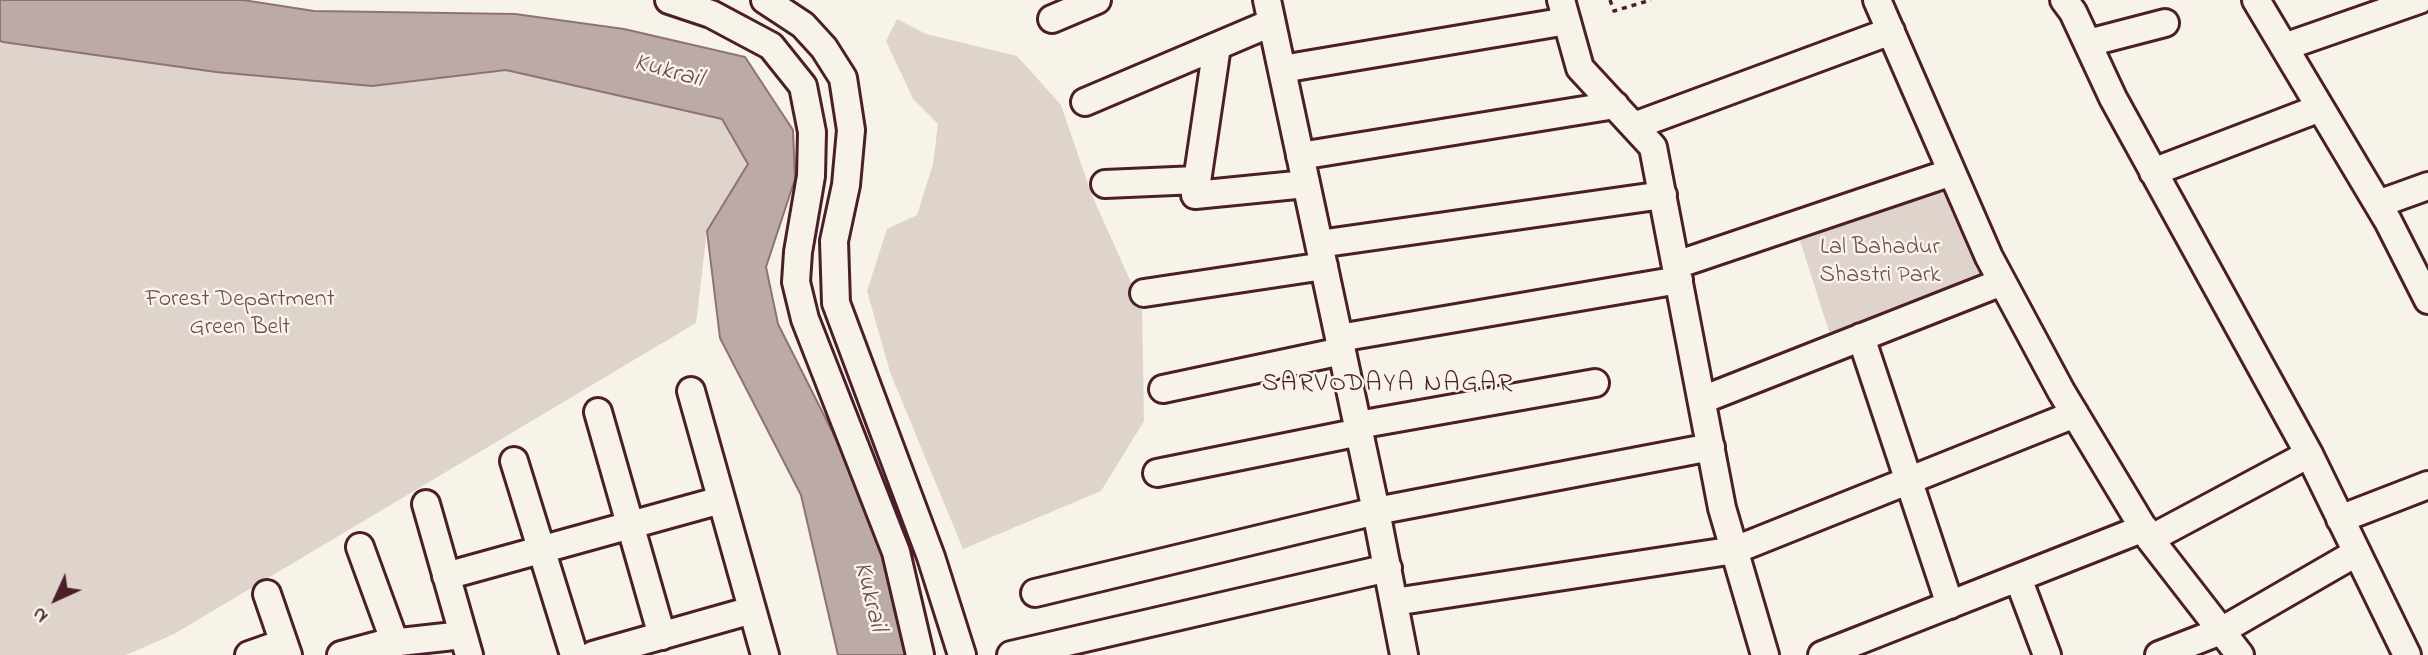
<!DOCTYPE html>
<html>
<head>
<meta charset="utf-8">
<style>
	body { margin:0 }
	#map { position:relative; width:2428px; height:655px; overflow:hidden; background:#f7f3e8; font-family:"Indie Flower",sans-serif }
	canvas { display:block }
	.north { position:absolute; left:21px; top:564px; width:70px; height:70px; -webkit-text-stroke:5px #f7f3e8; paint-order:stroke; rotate:225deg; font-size:19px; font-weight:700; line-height:28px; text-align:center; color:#4a1f2b }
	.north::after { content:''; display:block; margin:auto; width:24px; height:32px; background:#4a1f2b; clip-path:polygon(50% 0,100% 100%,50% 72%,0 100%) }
</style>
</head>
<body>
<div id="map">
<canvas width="2428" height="655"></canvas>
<div class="north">N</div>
</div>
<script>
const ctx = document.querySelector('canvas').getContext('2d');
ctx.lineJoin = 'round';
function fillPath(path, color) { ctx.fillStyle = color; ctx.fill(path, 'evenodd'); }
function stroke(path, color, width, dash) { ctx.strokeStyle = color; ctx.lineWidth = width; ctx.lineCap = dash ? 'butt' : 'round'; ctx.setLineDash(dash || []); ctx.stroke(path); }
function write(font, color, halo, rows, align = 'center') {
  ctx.font = font + ' "Indie Flower",sans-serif'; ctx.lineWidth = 5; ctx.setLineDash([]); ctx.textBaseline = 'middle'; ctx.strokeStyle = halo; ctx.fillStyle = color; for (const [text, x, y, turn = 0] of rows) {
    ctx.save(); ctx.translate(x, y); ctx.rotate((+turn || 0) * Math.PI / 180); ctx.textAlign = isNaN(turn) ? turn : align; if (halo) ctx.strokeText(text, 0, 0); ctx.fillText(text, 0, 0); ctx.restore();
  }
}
fillPath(new Path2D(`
	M897,19l29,15 91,22 44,49 30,88 51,114 2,114 -43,70 -138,58 -73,-177 -23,-81 20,-62 30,-14 16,-51 5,-40 -25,-25 -27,-58z
	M0,41l372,45 134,-16 216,49 26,45 -41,67 -11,92 -522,311 -48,21h-126z
	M1952,172l50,110 -168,65 -39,-122z`), '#ded4cc');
const water = new Path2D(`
	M0,0h243l71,11 201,3 109,15 121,28 48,73 2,49 -29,88 12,57 62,123 36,86 32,122h-70l-37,-160 -81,-157 -13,-107 41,-67 -26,-45 -216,-49 -134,16 -156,-14 -213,-30 -3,-1z`);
fillPath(water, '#bcaaa7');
stroke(water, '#8e7275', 2);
const minor = new Path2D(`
	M669,0l42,14 60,32 32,40 9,46 -1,44 -13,76 -2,30 9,37 91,233 24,103
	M765,0l38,25 21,23 19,30 8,52 -5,55 -12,56 2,62 95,254 31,98
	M1267,0l109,511 28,144
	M1561,0l19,68 73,79 69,361 43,147
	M1877,0l112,257 72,134 89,148 90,116
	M2064,0l9,12 40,86 196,356 98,201
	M2256,0l132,221 40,79
	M1052,19l45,-19
	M2088,43l77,-20
	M1217,46l-22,149 111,-11
	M2284,47l135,-47
	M1282,69l285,-48
	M1085,102l186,-79
	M1634,126l257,-95
	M1300,156l315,-51
	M2153,172l167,-64
	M1105,184l92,-4
	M2378,204l50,-18
	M1319,244l344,-49
	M1676,265l276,-93
	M1144,293l180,-27
	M1861,337l89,268
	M1339,338l340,-58
	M1163,389l179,-38
	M691,391l74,264
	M1702,400l300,-118
	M598,412l64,224
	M1358,425l237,-42
	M514,461l60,194
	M1157,473l203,-41
	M426,504l43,151
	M2340,519l88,-34
	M2150,539l159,-85
	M360,547l35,96
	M446,576l275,-76
	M2018,578l29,77
	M1035,593l341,-82 335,-64
	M267,594l21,61
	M1394,602l341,-52 340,-136
	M249,655l34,-12
	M341,655l41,-11 81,-9
	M593,655l159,-45
	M1011,655l377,-87
	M1822,655l322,-127
	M2159,655l62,-24 135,-78`);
stroke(minor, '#4a1f2b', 32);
stroke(new Path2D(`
	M1610,0l4,11 37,-11`), '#4a1f2b', 3.5, [5, 5]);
stroke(minor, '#f7f3e8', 26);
write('24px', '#6f4c53', '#f7f3e8', [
	["Lal Bahadur",1880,249],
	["Shastri Park",1880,277],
	["Forest Department",240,301],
	["Green Belt",240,329]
]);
write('italic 26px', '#6c4950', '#f7f3e8', [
	["Kukrail",668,73,15],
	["Kukrail",868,597,76]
]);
ctx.letterSpacing = '2px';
write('26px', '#4a1f2b', '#f7f3e8', [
	["SARVODAYA NAGAR",1388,386]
]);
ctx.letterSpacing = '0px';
</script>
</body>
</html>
